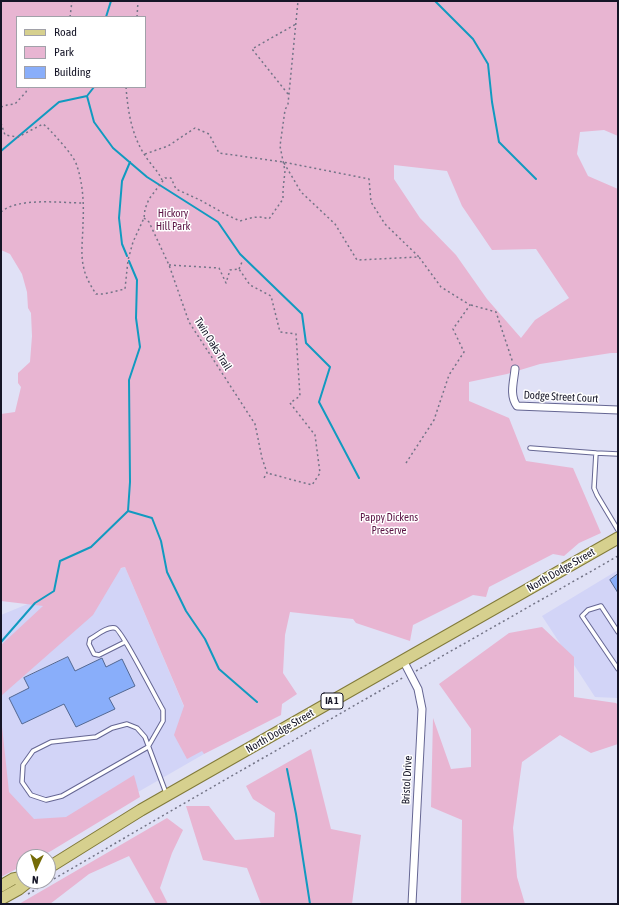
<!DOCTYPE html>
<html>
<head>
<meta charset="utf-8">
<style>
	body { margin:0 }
	#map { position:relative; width:619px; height:905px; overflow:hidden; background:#e0e1f6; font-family:"Asap Condensed",sans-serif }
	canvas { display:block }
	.frame { position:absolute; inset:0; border:2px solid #151527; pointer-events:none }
	.legend { position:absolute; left:16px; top:16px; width:130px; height:72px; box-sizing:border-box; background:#fff; border:1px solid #a1a1a9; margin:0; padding:5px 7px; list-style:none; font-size:12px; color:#151527 }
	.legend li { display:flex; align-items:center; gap:8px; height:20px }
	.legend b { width:20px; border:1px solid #a1a1a9 }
	.north { position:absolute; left:16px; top:849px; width:40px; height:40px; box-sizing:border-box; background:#fff; border:1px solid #a1a1a9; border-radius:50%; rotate:184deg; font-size:11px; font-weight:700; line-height:16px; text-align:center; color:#151527 }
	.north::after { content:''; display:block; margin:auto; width:14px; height:18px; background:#756c07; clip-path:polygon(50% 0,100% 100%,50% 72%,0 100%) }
</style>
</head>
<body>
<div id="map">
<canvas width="619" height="905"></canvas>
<div class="frame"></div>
<ul class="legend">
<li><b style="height:5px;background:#d6d08e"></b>Road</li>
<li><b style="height:11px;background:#e8b5d2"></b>Park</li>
<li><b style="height:11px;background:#89aefa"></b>Building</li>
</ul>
<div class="north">N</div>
</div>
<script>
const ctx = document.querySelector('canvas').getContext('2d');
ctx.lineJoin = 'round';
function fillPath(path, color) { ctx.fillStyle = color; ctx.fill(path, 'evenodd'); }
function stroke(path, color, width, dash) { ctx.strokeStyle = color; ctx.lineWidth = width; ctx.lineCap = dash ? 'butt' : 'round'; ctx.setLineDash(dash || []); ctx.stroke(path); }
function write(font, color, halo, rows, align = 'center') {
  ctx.font = font + ' "Asap Condensed",sans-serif'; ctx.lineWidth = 3; ctx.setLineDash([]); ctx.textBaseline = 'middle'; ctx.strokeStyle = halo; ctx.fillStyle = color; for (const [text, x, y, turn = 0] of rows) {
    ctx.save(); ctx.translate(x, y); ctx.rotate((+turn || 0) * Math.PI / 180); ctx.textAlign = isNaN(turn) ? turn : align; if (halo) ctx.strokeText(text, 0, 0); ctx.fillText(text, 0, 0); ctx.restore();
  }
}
fillPath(new Path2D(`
	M125,567l79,187 -203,117v-256l63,-26z
	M618,570v128l-23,-1 -53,-81z`), '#d2d4f7');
fillPath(new Path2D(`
	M1,1h617v135l-14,-6 -24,2 -3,22 11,22 30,13v164h-7l-71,11 -33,10 -38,8v19l40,17 17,43 47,7 28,65 -22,10 -15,13 -11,-2 -64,33 -3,10 -13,-2 -60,30 -3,16 -54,-18 -3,-4 -63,-7 -5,23 -2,38 14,21 -15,10 -1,11 -77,39 -2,-3 -15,8 -13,-24 10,-29 -59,-139 -4,1 -28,47 -92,81v-51l42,-39 -42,-5v-187l14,-2 6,-25 -3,-4v-10l12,-11 2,-26 -1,-23 -3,-5 -1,-16 -5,-18 -12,-20 -9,-4zM17,17h128v70h-128zM394,165l53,6 15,35 30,44 44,-1 33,49 -34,22 -14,18 -34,-39 -31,-44 -36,-37 -26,-39z
	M542,627l32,30v40l42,6 2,2v39l-27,9 -31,-18 -38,27 -9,66 4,49 8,27h-64l1,-84 -31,-13 2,-89 18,51 20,-2v-38l-32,-45 70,-51z
	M1,717l8,75 25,27 32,-2 68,-42 6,22 -89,54 -12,6h-15v8l-23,12z
	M311,749l20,80 30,6 -9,69h-91l-14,-36 -44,-8 -17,-54h23l26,34 39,-3 1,-24 -22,-14 -7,-13z
	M167,818l16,12 -11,23 -12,35 8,16h-12l-27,-48 -40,18 -39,30h-31z`), '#e8b5d2');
stroke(new Path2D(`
	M435,1l38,38 15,25 4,38 7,40 37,37
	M106,17l5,-16
	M87,96l7,26 19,26 34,29 71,45 22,32 62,60 4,29 24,24 -11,35 40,76
	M1,151l58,-49 28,-6 7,-9
	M127,256l-5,-12 -3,-26 3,-37 8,-19
	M128,511l24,7 9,23 6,31 19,39 19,28 14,30 38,33
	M1,642l34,-39 19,-12 6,-30 31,-14 37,-36 2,-29 -1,-102 11,-33 -4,-29 1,-38 -8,-19
	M287,769l9,45 14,90`), '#119ac0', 2);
const building = new Path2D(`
	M618,574v19l-8,-13z
	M68,657l7,14 27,-13 4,9 16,-8 13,27 -26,12 6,11 -39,18 -12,-23 -42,20 -13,-26 20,-10 -5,-10z`);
fillPath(building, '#89aefa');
stroke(building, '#536892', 1);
const service = new Path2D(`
	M530,448l66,5
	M618,454l-22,-1 -2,35 3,7 21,35
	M618,632l-17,-26 -13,4 -6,6 36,53
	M125,642l-26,13 -5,-1 -5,-10 1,-5c6,-3 17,-13 25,-11 6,1 42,72 48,82v11l-15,26 -86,49 -16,4 -15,-5 -9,-13 1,-17 10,-14 18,-9 45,-5 16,-9 15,-4 10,4 8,9 21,56`);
const minor = new Path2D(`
	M515,369c-1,12 -6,26 2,37l101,4
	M403,660l15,29 4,20 -10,195`);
const primary = new Path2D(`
	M48,868l93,-58 477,-272
	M1,886l12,-7 11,-2
	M1,899l18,-10 10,-8`);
stroke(service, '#656693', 5.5);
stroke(minor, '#656693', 9);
stroke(primary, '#817a39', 13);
stroke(new Path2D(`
	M70,17l2,-16
	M137,17l1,-16
	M126,87c2,26 6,51 22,73 5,7 10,11 14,20
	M288,94l-36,-45 44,-25
	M1,107l6,-2 8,-1 11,-12 2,-5
	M1,123l4,12 13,2 25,-13 4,3c8,9 27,28 30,39 6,18 7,38 6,57 0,15 -3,31 1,46 2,9 7,17 12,25h8l21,-5 3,-29 5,-18 11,-24 1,-9 4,-10 16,-21h6l5,11 24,11 27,15 13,6c11,-3 18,-6 29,-2l14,-20v-9l2,-19 -5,-25 5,-36 3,-6 10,-103
	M145,154l23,-8 27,-18 14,6 10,19 64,9 86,17 2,23 14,22 34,33
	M284,163l17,29 34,32 22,36 62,-3 22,30 29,18 -17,24 11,23 -15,23 -15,45 -28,43
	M1,212c17,-15 60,-9 82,-9
	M144,218l5,4 20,43 20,57 66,102 7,34 5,15 -3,5
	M169,265l50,3 7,15 4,-13 9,-1 11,16 21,11 9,36 16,2 4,62 -10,7 25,32 5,38 -8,12 -45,-12
	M239,269l3,-7
	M471,305l25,7 17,51
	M416,671l202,-115
	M28,894l148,-86 228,-131`), '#737487', 1.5, [2, 3]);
stroke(service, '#fff', 3.5);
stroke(minor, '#fff', 7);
stroke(primary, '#d6d08e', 11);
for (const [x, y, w] of [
	[332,701,22]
]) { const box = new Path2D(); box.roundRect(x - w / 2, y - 8, w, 16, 3); ctx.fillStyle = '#fff'; ctx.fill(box); stroke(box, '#151527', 1); }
write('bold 10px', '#151527', null, [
	["IA 1",332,701]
]);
write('11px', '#5b1344', '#fff', [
	["Hickory",173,214],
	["Hill Park",173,227],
	["Pappy Dickens",389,518],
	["Preserve",389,531]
]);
write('11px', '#151527', '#fff', [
	["Twin Oaks Trail",213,344,58],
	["Dodge Street Court",561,397,3],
	["North Dodge Street",561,570,-30],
	["North Dodge Street",280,731,-30],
	["Bristol Drive",407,780,-87]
]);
</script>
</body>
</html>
